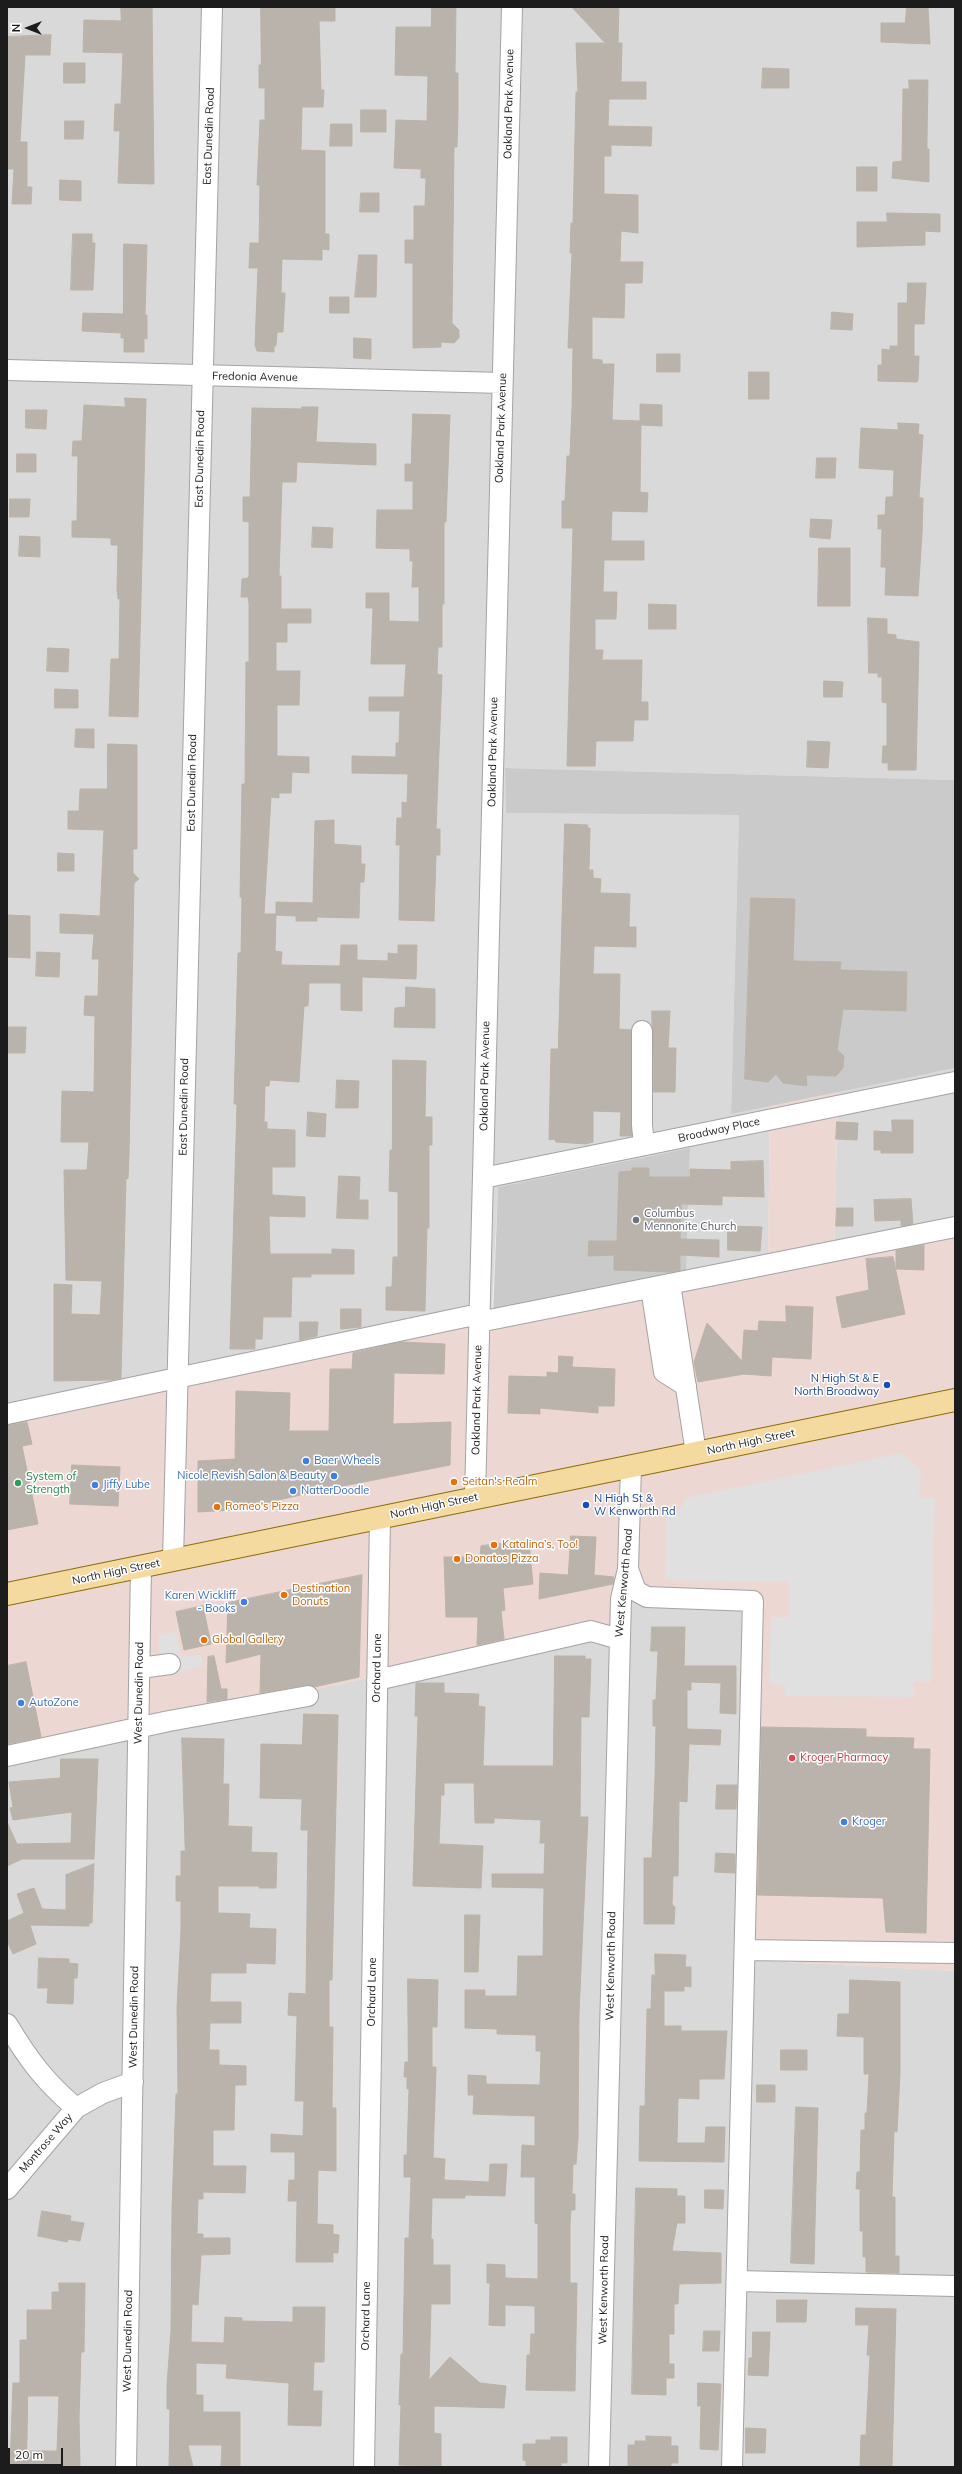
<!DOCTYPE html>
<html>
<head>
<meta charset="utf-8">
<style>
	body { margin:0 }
	#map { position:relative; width:962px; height:2474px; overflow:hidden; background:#edebe3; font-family:Mulish,sans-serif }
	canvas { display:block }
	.frame { position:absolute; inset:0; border:8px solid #1c1c1c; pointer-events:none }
	.north { position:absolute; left:8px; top:8px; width:40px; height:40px; -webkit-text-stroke:3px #fff; paint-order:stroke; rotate:270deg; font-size:11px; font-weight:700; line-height:16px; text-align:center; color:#1c1c1c }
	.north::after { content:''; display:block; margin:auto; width:14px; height:18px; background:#1c1c1c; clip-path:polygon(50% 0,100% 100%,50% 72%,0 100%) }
	.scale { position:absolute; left:8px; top:2448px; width:55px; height:18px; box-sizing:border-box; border:2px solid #1c1c1c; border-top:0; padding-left:5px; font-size:12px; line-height:14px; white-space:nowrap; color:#1c1c1c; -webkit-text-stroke:3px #fff; paint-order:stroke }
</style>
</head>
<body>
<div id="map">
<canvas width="962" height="2474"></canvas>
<div class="frame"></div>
<div class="north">N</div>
<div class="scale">20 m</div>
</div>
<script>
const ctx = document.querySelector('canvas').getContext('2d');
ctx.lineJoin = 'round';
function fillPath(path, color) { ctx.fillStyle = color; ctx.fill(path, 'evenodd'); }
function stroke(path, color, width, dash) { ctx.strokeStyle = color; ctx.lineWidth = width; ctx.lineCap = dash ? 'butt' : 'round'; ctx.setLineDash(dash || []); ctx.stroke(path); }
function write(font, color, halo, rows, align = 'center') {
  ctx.font = font + ' Mulish,sans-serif'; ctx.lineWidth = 3; ctx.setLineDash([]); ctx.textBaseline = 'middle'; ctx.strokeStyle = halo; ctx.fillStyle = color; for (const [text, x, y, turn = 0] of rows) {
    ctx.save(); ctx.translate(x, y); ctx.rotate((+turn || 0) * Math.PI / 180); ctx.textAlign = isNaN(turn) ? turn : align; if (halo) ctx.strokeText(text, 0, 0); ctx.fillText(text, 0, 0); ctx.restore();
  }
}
fillPath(new Path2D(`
	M7,7h948v773l-450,-12 1,45 233,2 -8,298 39,-8 -2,158 -82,16 4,-131 -192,39 -6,119 -318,73 -167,35z
	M955,1068v156l-121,29 4,-162z
	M633,1595l118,3 -6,362 210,11v496h-948v-711l137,-28 469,-105z`), '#dad9d9');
fillPath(new Path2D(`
	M838,1091l-4,162 121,-29v747l-210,-11 6,-362 -118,-3 -20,28 -469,105 -137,28v-342l167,-35 318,-73 1,10 275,-53 2,-158z`), '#edd7d2');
fillPath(new Path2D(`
	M505,768l450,12v288l-224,46 8,-299 -233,-2z
	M690,1148l-4,131 -193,38 5,-130z`), '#cacaca');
fillPath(new Path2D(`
	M902,1453l19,18 -2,27h16l-4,184h-17v15l-129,-1 -1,-11 -15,-1 2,-67h18v-35l-124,-2 1,-67 12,-1 8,-14z
	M176,1632l5,25 19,-3 4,12 -45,10v-41z`), '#e0e0e0');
const building = new Path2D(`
	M121,7h31l2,177 -36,-1 2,-52h-6l1,-27h6l2,-51 -40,-1 1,-32 37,1z
	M261,7h74v14h-16l2,69h3l-1,17h-21l-1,43 24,1v83h4v16l-7,-1v11l-40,-1 -1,34h4l-2,39h-6l-1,14h-2v6l-17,-1 -2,-6 3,-77h-9l1,-25h9l1,-58h-3l3,-65h5v-32h-6v-23h2z
	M432,7h24l-1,66h3v38l-1,36h-3l-2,176 7,7v8l-5,5 -13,-1v5l-28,1v-85h-8v-23h9v-34h11l1,-28h-5v-9l-27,-1 2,-48 31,1 1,-45 -33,-1 1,-48h35z
	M572,7h47l-1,36h4l-1,39h25v17h-37l-1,27 44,1 -1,19 -40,-1v11h-7v38l34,1v38l-17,-2 -1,31h23l-1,21h-17l-1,35 -32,-1v42l10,1v4h12l-2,56 28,1v-17l22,1v21l-21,-1 -1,67 8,1 -1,19 -35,-1 -1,30h33v19h-40l-1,32h14l-1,27h-21v31h8l-1,10h40l-1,42h7v18h-14l-1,21h-37l-1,25h-28l6,-238h-11v-27h3l2,-45h3l2,-49 1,-59h-5l4,-95h-2l1,-30h2l3,-131h2l-2,-49h29z
	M907,7h21l2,37 -49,-2v-19h24z
	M51,35l-1,20h-25l-5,87h7v45h5l-1,17h-19l2,-35h-7v-132z
	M64,63h21v20h-21z
	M763,68l26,1v19h-27z
	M909,80h19l-1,60v9h2v33l-37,-4 1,-16 9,-1 1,-72h6z
	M361,110h25v22h-25z
	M65,121h19l-1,18h-18z
	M331,124h21v22h-22z
	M857,167h20v24h-20z
	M60,180l21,1v20l-21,-1z
	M361,193h18v19h-19z
	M887,213l53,1v18l-15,-1v14l-68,2v-25h30z
	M73,234h19v9h3l-2,47h-22z
	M124,244l23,1 -2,70h2v24l-3,-1v14h-20v-14h-3v-5l-39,-2 1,-18 40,1z
	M359,255h18l-1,42h-21z
	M908,283h18l-2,41h-10v32h5l-1,24 -1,2 -39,-1v-16h4v-16l8,1v-4h8v-43h9z
	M330,297h19v16h-19z
	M832,312l21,2 -1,16 -21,-1z
	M354,338l17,1v20l-17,-1z
	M657,354h23v18h-23z
	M749,372h20v27h-20z
	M125,398l21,1 -8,318 -29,-1 2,-57h8l1,-60h-2l-1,-10 1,-44h-7v-7l-39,-1v-16h5l1,-65h-6l1,-15h9l2,-36 41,2z
	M302,407h16l-2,35 60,2v21l-79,-3 -1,20h-14l-3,94h2v33h30v14h-24v19h-11v29h24l-1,34h-22v51l32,1v16l-17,-1 -1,21h-12v5l-8,-1 -7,117h12v-12l37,1 2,-82 19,-1v24l27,2v18h4l-1,18h-4l-1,36 -42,-1v4h-21v-5l-20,-1 -1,36 7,1 -1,13 59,1 1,-21h16v15l31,1v-8l10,1v-9h19l-1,34 -54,-2v34l-21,-1v-27h-32l-1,23h-4l-5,76 -29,-2 -1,6h-4l-1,36h3v7l28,1v37h-23v28l33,2v20l-36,-1 1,38h62v-5l22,1v24h-43v3h-19l-1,40h-28l-1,22h-7v10h-25l7,-245h-3l4,-151h3l1,-56h-2l2,-113h3l1,-122h3v-58l-1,-7h-7l1,-18 6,-1 1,-2v-54l-6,-1v-24h7l2,-89 50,1z
	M26,410h21l-1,19 -20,-1z
	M413,414l37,1 -4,107h-2v82h-2v43h-4l-1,27 5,1 -6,154h4v26h-4l-2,66 -35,-1 1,-75h-4l1,-27h5v-16l5,1 1,-29 -56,-1v-17l44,1v-14h3l1,-32h-31v-14h35l2,-33h-35l2,-56h-7v-15h23v28l30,1v-35h-7l1,-26h-3v-12l-34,-1 1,-38h36v-29h-8v-17h6z
	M898,423l21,1 -1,10 5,1 -4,63h4l-1,36 -4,62 -33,-1 1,-28h-5l1,-38h-4v-14h7l1,-18h7l1,-27 -35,-2 2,-40 37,2z
	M17,454h19v18h-19z
	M817,458h19l-1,20h-19z
	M10,499h20l-1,18h-19z
	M811,519l21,1 -2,19 -20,-2z
	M313,527l20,1 -1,20 -20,-1z
	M20,536l20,1v20l-21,-1z
	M819,548h31v58h-32z
	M649,604l27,1v24h-27z
	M868,618l19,1v15l9,1v4l23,3 -3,128h-28v-7h-6l1,-17h4v-43l-5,-1v-25h-4v-4h-9z
	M48,648l21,1 -1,23 -21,-1z
	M824,681l19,1 -1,15h-18z
	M55,689l23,1v18h-23z
	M76,729h18v19l-19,-1z
	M808,741l22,1 -2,26 -21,-1z
	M108,744l29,1v104h-4v24l6,6 -5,4 -5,272 -1,24 -2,-1 -5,200 -11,2 -56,1v-97l18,1 -1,29 29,1 2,-34 -36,-1 -2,-110h23l2,-28h-28l1,-51 32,1 1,-76 -11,-1 1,-19h13l1,-37h-7l2,-25 -34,-1v-19l40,2 4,-86 -36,-1v-18h11l1,-22h27z
	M565,824l23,1 -1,3h3l-1,42h4v8l8,1 -1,14 30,1 -1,33h7v20l-42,-1 -1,28h27l-1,55 12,1 1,106h-12l1,-24 -28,-1v31l-7,2 -30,-2 -2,-3 -5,1 2,-91h7z
	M58,853l16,1v17h-16z
	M751,898l44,1 -2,62 48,1 -1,8 67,2 -1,39 -63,-2 -6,41 7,6 -1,12 -7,8 -30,-1 1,11 -24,-3 -7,-9 -8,8 -23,-3z
	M8,915l22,1v42l-22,-1z
	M37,952l23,1 -1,24 -23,-1z
	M406,987l29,2v39l-41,-1 1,-19 10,-1z
	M652,1011h18l-2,37h8l-1,44h-21z
	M7,1027h19l-1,26h-18z
	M393,1060l33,1 -1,56h7v28h-3v83h-2l-2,83 -39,-1v-23h6l1,-30h5v-65l-9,-1 1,-41h2z
	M337,1080l22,1 -1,27h-22z
	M308,1112l18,2 -1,23 -18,-1z
	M892,1120h21v33h-32v-3h-7v-19l18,1z
	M837,1122l21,1 -1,17 -21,-1z
	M763,1161l1,36 -42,-1v9l-41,-1 -1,35 39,1v17l-39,-2v15l-9,2 -57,-2v-15l-26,1 1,-15h28l2,-69 13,-1v-3h17v9h41v-8l41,1v-8z
	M339,1176l21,1 -1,23h9v19l-31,-1z
	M911,1199l2,25 -12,2v-6l-26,1 -1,-21z
	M837,1208h16v18h-17z
	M728,1226l34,1 -2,24 -32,-1z
	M924,1245v25l-28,-1v-19z
	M893,1257l12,57 -63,14 -6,-31 33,-7 -3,-31z
	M786,1306l27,1 -2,52 -39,-2 -1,19 -27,-2 -46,8 -4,-20 13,-39 35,38 2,-31 14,1 1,-10 27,1z
	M341,1309h20v18l-20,2z
	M300,1322h18l-1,14 -17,4z
	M401,1342l44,2 -1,30 -50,-1 -1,51 58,-2 -1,43 -127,25 -89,20 -36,2v-51l37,-2 1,-68 54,2 -1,38h40l1,-62h22l1,-16z
	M559,1356l14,1 -1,10 43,2 -1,37h-16v7l-58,-5v6l-32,-1 1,-37 38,1v-5l11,1z
	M27,1422l5,22 -10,2 16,78 -31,6v-105z
	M72,1465l48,2 -2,39 -48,-2z
	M571,1536l25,1 -2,38 20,2 -1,7 -74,15 1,-26 28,2z
	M529,1541l4,43 -30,4 2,22 -4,1 3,28 -27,6 1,-28h-32l-2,-60h36l1,-11z
	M362,1575l-3,102 -45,10 -8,-2 -46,8 1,-39 -35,9 2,-60z
	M203,1606l8,38 -27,6 -8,-38z
	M652,1627h33l-1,39h52v48l-16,-1 1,-30 -30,-1v8h-4v39l34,1 -1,15 -31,-1 -2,58 -8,-1 -1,75h-5l-1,28 3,3 -1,17h-30v-66h8l3,-81 1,-51h-3v-26h3l2,-49h-7z
	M214,1656l7,33h6v10l-20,3 1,-45z
	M555,1656h30v3h6l-2,58h-8l-1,100h8l-9,196 -1,125 -2,26h-3l-1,30h3v16h-4l-1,14v59h7l-2,108 -49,-1 1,-35h3l1,-21h4v-28l-30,-1v21l-16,-1 1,-42h-3v-19l18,1v13l33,1v-55l-3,-1v-46h-14l1,-32 13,1v-30l-62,-2 1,-19h-6v-20l18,1v8l54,1 1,-34h-5v-16l-39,-1v-5l-32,-1v-38h20v6h32l1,-40h25l1,-68 -52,-1v-13h52l1,-31h-5l1,-23 -47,-2v5h-19l-1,-40h-30v12h-3l-2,49 44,2 -2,42 -68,-2 5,-170h-3l1,-33h28v10l35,1 -1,12 7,1 -2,58 2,1h68z
	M26,1662l15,75 -34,7v-78z
	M304,1714l34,1 -6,265h-3v47h4l-1,81h4v63l-18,-1 -1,54 16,1v9l6,1 -1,18h-5v9h-37l1,-61h-9l1,-21h6v-28h-24v-18l32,2 1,-35h-9l2,-85 -9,-1 1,-22 17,1 2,-164h-7l1,-31 -42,-1 1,-54 41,1z
	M761,1727l105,2v8l48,1 -1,11h17l-4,184 -40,-1 -3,-34 -125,-3z
	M182,1738l42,1 -1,45h6l-1,42 24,1 -1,25 26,1 -1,35h-17v-2h-41v27l32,1 -1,14 27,1 -1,35 -29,-1v10h-35l-1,29h31v21h-31l-1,27h10v15l27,1v19h-11l-1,45h-21v36h33l-1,27 -42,-1v7h-5l-1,35h6v4h27v16l-29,1 -3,50 -6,-1 -1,38 33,1 1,-26 17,1v3l51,1v-15h32l-1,55h-10l-1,29h9l-1,35 -33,-1 1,-42 -63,-5 1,-14 -31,-1v32h7v17h37v55h-19l1,-22h-34l5,22h-24l1,-58h-3v-24l4,-55 1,-121 4,-115h2l-1,-87 4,-77v-29h-5v-25h5v-25h4z
	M61,1759h37l-4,100h-72l-15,7v-44l10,22 54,-1 1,-31 -59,8 -3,-12 3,-1 -4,-25 51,-4z
	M717,1785h20l-1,24h-20z
	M716,1853l19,1v19l-20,-1z
	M94,1864l-2,59h-3v3l-59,-1 6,19 -23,10 -6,-13v-20l17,-8 -7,-19 17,-6 8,21 24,1v-35z
	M465,1915h15l-2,57h-13z
	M655,1954l31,1 -1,12h6v20l-7,-1v5h-20v35h17v5h46l-3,48h-25v20l-21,-1 -1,45h28l1,-16h19l-1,35 -85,-1 1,-55h5l2,-97h4l1,-34h3z
	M39,1958l30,1v4l9,1 -1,14h-3l-1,26 -26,-1 1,-15h-10z
	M408,1979l30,1 -1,47h-5v40h4v3l-3,88 12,1 -1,21 45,2 1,-18h17l-2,32 -40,-1v3h-33l-1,41h2v26h17v39h-19l-2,76 21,-23 30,26 26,3 -2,22 -70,-2v27l7,1v32l-42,-1 2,-60h-2l2,-51h2l2,-116h4l2,-61h-7v-22h3l2,-66h-2v-12h-3l1,-15h3z
	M850,1980l50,2v92l-3,58 -3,-1 -2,66h3v59h4v17l-33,-1v-15h-3v-26h-3v-42h-4l1,-17h3l1,-42h4v-17h2l2,-39h-5v-37l-27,-1 1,-22h11z
	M781,2050h26v20h-26z
	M757,2085h18v17h-18z
	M796,2107l22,1 -4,156 -23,-1z
	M636,2188l41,1v7h8v27h-8l-5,28 49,2v30l-42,1 -1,20h-4v30h-5v30h5v14h-8v17l-34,-1z
	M705,2190h19l-1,19 -18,-1z
	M42,2211l29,5 -1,5 14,2 -4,18 -12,-2 -1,3 -29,-6z
	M59,2283h26l-1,69h-3l-2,66 1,49h-70l3,-84h7v-43h7v-30h25v-18h7zM28,2396h31l-2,55h-30z
	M777,2300h30l-1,22h-29z
	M856,2308l40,1 -4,158h-32l1,-32h5l4,-80h-3l2,-30h-13z
	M704,2331h16l-1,20h-16z
	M753,2332h17l-2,44 -20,-1 1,-17h3z
	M698,2383l23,1 -3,66 -18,-1 1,-43h-3z
	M746,2428l20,1 -1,24h-19z
	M646,2436l25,1v9h7v17h-7v4l-43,-1v-21h7v-4h11z
	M551,2437h16v26h-6v4h-35v-6l-3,-1v-16h13v-4h15z`);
fillPath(building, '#b9b3ac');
stroke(building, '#bdb3a6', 1);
const minor = new Path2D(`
	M7,370l495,13
	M642,1031v94l2,20
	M483,1178l472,-96
	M670,1284l26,169
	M651,1288l13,84 22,14
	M479,1322l476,-95
	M7,1414l472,-100
	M475,1497l37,-1490
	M173,1560l39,-1553
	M628,1569l8,22 11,6 106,4 -21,866
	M140,1668l30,-4
	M377,1680l214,-49 28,8
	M7,1756l162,-35 139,-25
	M745,1950l210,3
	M7,2024c21,35 38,58 69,84
	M7,2189l69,-81 27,-15 30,-11
	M737,2281l218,5
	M126,2467l15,-901
	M364,2467l16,-949
	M599,2467l22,-868 7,-30 3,-103`);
const major = new Path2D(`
	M7,1594l948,-194`);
stroke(minor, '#a3a3a3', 22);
stroke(major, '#8a6f0a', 24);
stroke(minor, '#fff', 20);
stroke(major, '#f5daa0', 22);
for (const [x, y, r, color] of [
	[636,1220,4,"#6b7280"],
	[887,1385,4,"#1a4fb4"],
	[306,1461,4,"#3f7fe0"],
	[334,1476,4,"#3f7fe0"],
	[454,1482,4,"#e8710a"],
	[18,1483,4,"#2e9e5b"],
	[95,1485,4,"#3f7fe0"],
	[293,1491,4,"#3f7fe0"],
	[586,1505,4,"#1a4fb4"],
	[217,1507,4,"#e8710a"],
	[494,1545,4,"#e8710a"],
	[457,1559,4,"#e8710a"],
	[284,1595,4,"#e8710a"],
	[244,1602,4,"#3f7fe0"],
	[204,1640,4,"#e8710a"],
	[21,1703,4,"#3f7fe0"],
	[792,1758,4,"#e0444e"],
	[844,1822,4,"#3f7fe0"]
]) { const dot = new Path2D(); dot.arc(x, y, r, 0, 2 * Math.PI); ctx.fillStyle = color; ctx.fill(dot); stroke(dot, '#fff', 1.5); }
write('11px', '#1c1c1c', '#fff', [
	["Oakland Park Avenue",509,104,-89],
	["East Dunedin Road",209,136,-88],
	["Fredonia Avenue",255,377,1],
	["Oakland Park Avenue",501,428,-88],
	["East Dunedin Road",200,459,-89],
	["Oakland Park Avenue",493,752,-89],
	["East Dunedin Road",192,783,-89],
	["Oakland Park Avenue",485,1076,-89],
	["East Dunedin Road",184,1107,-89],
	["Broadway Place",719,1130,-12],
	["Oakland Park Avenue",477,1400,-89],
	["North High Street",751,1442,-12],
	["North High Street",434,1506,-12],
	["North High Street",116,1572,-12],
	["West Kenworth Road",624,1583,-85],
	["Orchard Lane",377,1668,-89],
	["West Dunedin Road",139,1693,-89],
	["West Kenworth Road",611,1966,-89],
	["Orchard Lane",372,1992,-89],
	["West Dunedin Road",134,2017,-89],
	["Montrose Way",46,2143,-49],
	["West Kenworth Road",604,2290,-89],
	["Orchard Lane",366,2316,-89],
	["West Dunedin Road",128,2341,-89]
]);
write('11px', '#5b616d', '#fff', [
	["Columbus",644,1214],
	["Mennonite Church",644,1227]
], 'left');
write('11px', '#164399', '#fff', [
	["N High St & E",879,1379],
	["North Broadway",879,1392],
	["N High St &",594,1499,"left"],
	["W Kenworth Rd",594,1512,"left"]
], 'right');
write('11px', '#366cbe', '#fff', [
	["Baer Wheels",314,1461],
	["Nicole Revish Salon & Beauty",326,1476,"right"],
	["Jiffy Lube",103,1485],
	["NatterDoodle",301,1491],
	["Karen Wickliff",236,1596,"right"],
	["- Books",236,1609,"right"],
	["AutoZone",29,1703],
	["Kroger",852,1822]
], 'left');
write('11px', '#27864d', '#fff', [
	["System of",26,1477],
	["Strength",26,1490]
], 'left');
write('11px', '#c56008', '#fff', [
	["Seitan's Realm",462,1482],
	["Romeo's Pizza",225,1507],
	["Katalina’s, Too!",502,1545],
	["Donatos Pizza",465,1559],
	["Destination",292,1589],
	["Donuts",292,1602],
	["Global Gallery",212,1640]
], 'left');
write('11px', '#be3a42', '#fff', [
	["Kroger Pharmacy",800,1758]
], 'left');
</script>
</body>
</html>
